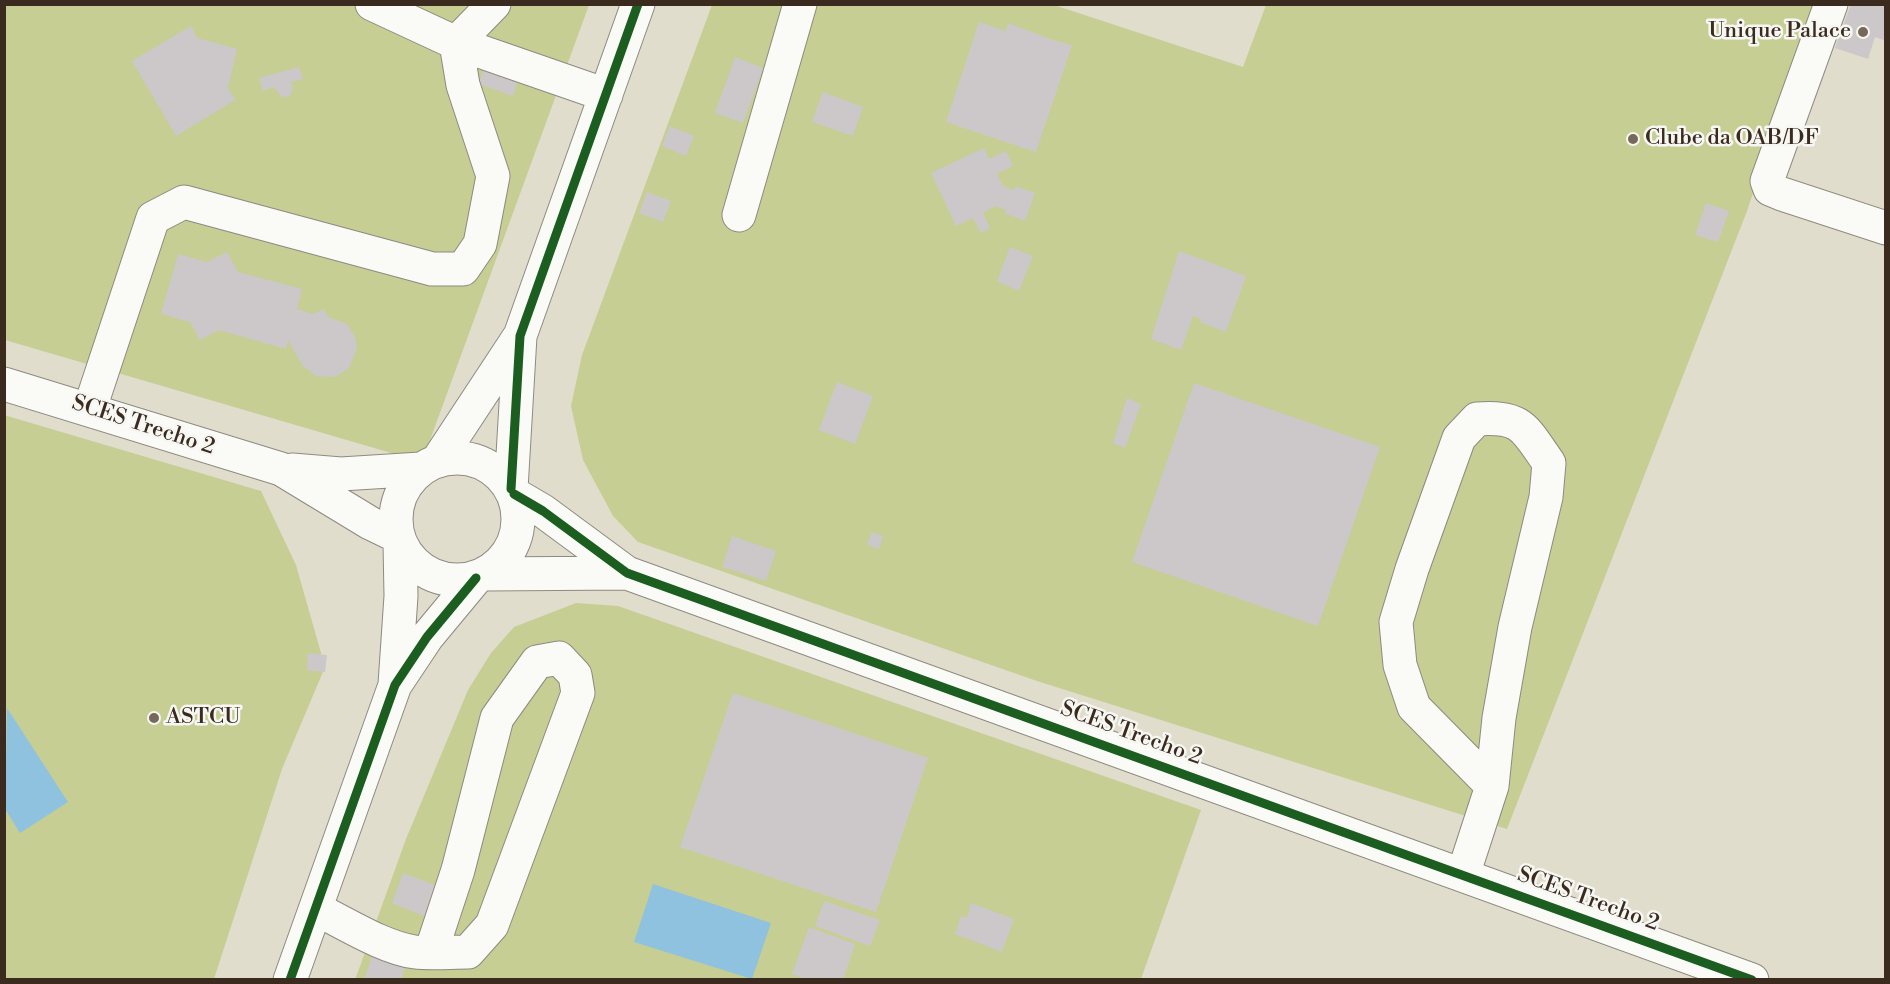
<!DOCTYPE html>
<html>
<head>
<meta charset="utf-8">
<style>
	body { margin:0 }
	#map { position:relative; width:1890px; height:984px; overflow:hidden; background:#e1ddcc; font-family:"Libre Bodoni",serif }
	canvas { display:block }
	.frame { position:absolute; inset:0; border:6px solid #3b2a1e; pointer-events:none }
</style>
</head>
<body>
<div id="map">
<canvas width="1890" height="984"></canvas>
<div class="frame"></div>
</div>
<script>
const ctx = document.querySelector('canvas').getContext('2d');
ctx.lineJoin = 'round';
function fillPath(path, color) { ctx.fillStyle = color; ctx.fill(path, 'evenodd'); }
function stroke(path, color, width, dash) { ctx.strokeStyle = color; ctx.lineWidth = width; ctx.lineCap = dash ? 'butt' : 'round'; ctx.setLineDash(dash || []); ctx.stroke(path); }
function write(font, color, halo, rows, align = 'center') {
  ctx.font = font + ' "Libre Bodoni",serif'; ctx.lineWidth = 5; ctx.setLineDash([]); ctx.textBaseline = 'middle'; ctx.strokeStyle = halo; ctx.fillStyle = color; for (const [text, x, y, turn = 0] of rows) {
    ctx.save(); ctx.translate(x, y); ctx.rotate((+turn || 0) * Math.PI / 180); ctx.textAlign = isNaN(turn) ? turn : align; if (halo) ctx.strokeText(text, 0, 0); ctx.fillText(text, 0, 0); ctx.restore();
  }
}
fillPath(new Path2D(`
	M4,5h585l-167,457 -417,-122z
	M712,5h342l189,62 23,-62h550l-69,206 -240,618 -470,-148 -399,-139 -25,-26 -30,-56 -12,-54 11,-51z
	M4,415l257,76 35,74 29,102 -43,102 -68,210h-209z
	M576,603l42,3 583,204 -60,169 -786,1 51,-141 62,-149 23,-37 23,-26z`), '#c6ce94');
fillPath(new Path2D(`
	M7,708l61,94 -48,31 -15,-24z
	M653,884l118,39 -19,56 -118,-37z`), '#8fc2de');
fillPath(new Path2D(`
	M1851,4h35v37l-11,-4 -7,22 -33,-11z
	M979,22l27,9 2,-8 45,17 19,5 -36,107 -90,-30z
	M191,26l6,12 40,11 -9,39 7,12 -59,36 -44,-75z
	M735,57l28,11 -20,55 -28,-10z
	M299,67l4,12 -12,3 2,5 -3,9 -9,1 -7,-10 -11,4 -4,-13z
	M484,67l34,12 -5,17 -34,-12z
	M823,92l40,15 -10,29 -41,-14z
	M670,126l24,10 -8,20 -24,-10z
	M984,148l5,11 17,-8 7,15 -16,8 6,12 11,4 1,-4 20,7 -10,28 -21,-8 2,-3 -10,-4 -13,7 7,15 -9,5 -8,-15 -17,8 -25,-53z
	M647,192l24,9 -8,21 -24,-9z
	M1706,203l23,8 -11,31 -23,-7z
	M1010,247l23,9 -14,35 -22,-10z
	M1179,251l67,25 -20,56 -26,-10 1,-3 -8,-3 -12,34 -30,-11z
	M227,252l11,20 64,17 -5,20 16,5 11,-5 4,8 19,7 8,12 2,12 -8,20 -14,9 -19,-1 -13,-10 -15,-26 -2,9 -67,-19 -19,10 -10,-18 -29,-8 17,-60 29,8z
	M837,382l36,14 -18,48 -36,-14z
	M1194,383l186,64 -62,179 -186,-64z
	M1127,398l14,6 -16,44 -12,-5z
	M872,532l11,4 -4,13 -12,-4z
	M732,536l44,15 -10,30 -44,-14z
	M308,653l19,2 -2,17 -18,-2z
	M733,693l195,65 -52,154 -196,-65z
	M403,873l32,12 -11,31 -32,-13z
	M824,901l56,19 -10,26 -55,-20z
	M971,903l43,16 -12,33 -47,-18 6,-18 6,2z
	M809,927l46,17 -12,36h-35l-16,-6z
	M376,945l33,11 -8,24h-37z`), '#ccc8c9');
const minor = new Path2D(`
	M372,4l84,39 150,52
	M1831,4l-64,177 3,8 12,5 104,34
	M739,215l61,-211
	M4,384l277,85 89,54 27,13
	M90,408l63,-190 31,-16 248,67h31l17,-25 13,-68 -30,-91 -7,-42 38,-39
	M396 519a61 61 0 1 1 122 0a61 61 0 1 1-122 0Z
	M438,460l81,-123
	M292,470l49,4 80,-5
	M511,489l9,-153 118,-332
	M514,494l29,17 84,62 1125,407
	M484,574l143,-1
	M395,684l6,-88 -1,-52
	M1463,875l29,-89 7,-68 16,-91 31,-130 3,-34c-25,-35 -26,-47 -72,-44l-18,19 -47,131 -16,53 4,43 14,42 78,79
	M316,909c29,14 68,39 99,43 17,2 36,0 53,0l24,-27 86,-232 -3,-18 -16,-17 -22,4 -40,56 -39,152 -27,82
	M290,980l105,-295 32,-48 49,-59`);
stroke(minor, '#8e8a80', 35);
stroke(minor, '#fafaf7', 33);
stroke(new Path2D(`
	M511,489l9,-153 118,-332
	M514,494l29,17 84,62 1125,407
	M290,980l105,-295 32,-48 49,-59`), '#1b5e20', 9);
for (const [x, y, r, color] of [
	[1863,32,6,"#75695b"],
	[1633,139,6,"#75695b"],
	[154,718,6,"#75695b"]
]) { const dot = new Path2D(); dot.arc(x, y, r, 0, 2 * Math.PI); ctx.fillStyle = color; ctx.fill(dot); stroke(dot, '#f6f6f2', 2); }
write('22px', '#3b2a1e', '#f6f6f2', [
	["Unique Palace",1851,32,"right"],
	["Clube da OAB/DF",1645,139],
	["ASTCU",166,718]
], 'left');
write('22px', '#3b2a1e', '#f6f6f2', [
	["SCES Trecho 2",143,426,18],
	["SCES Trecho 2",1131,734,20],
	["SCES Trecho 2",1588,900,20]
]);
</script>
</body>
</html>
